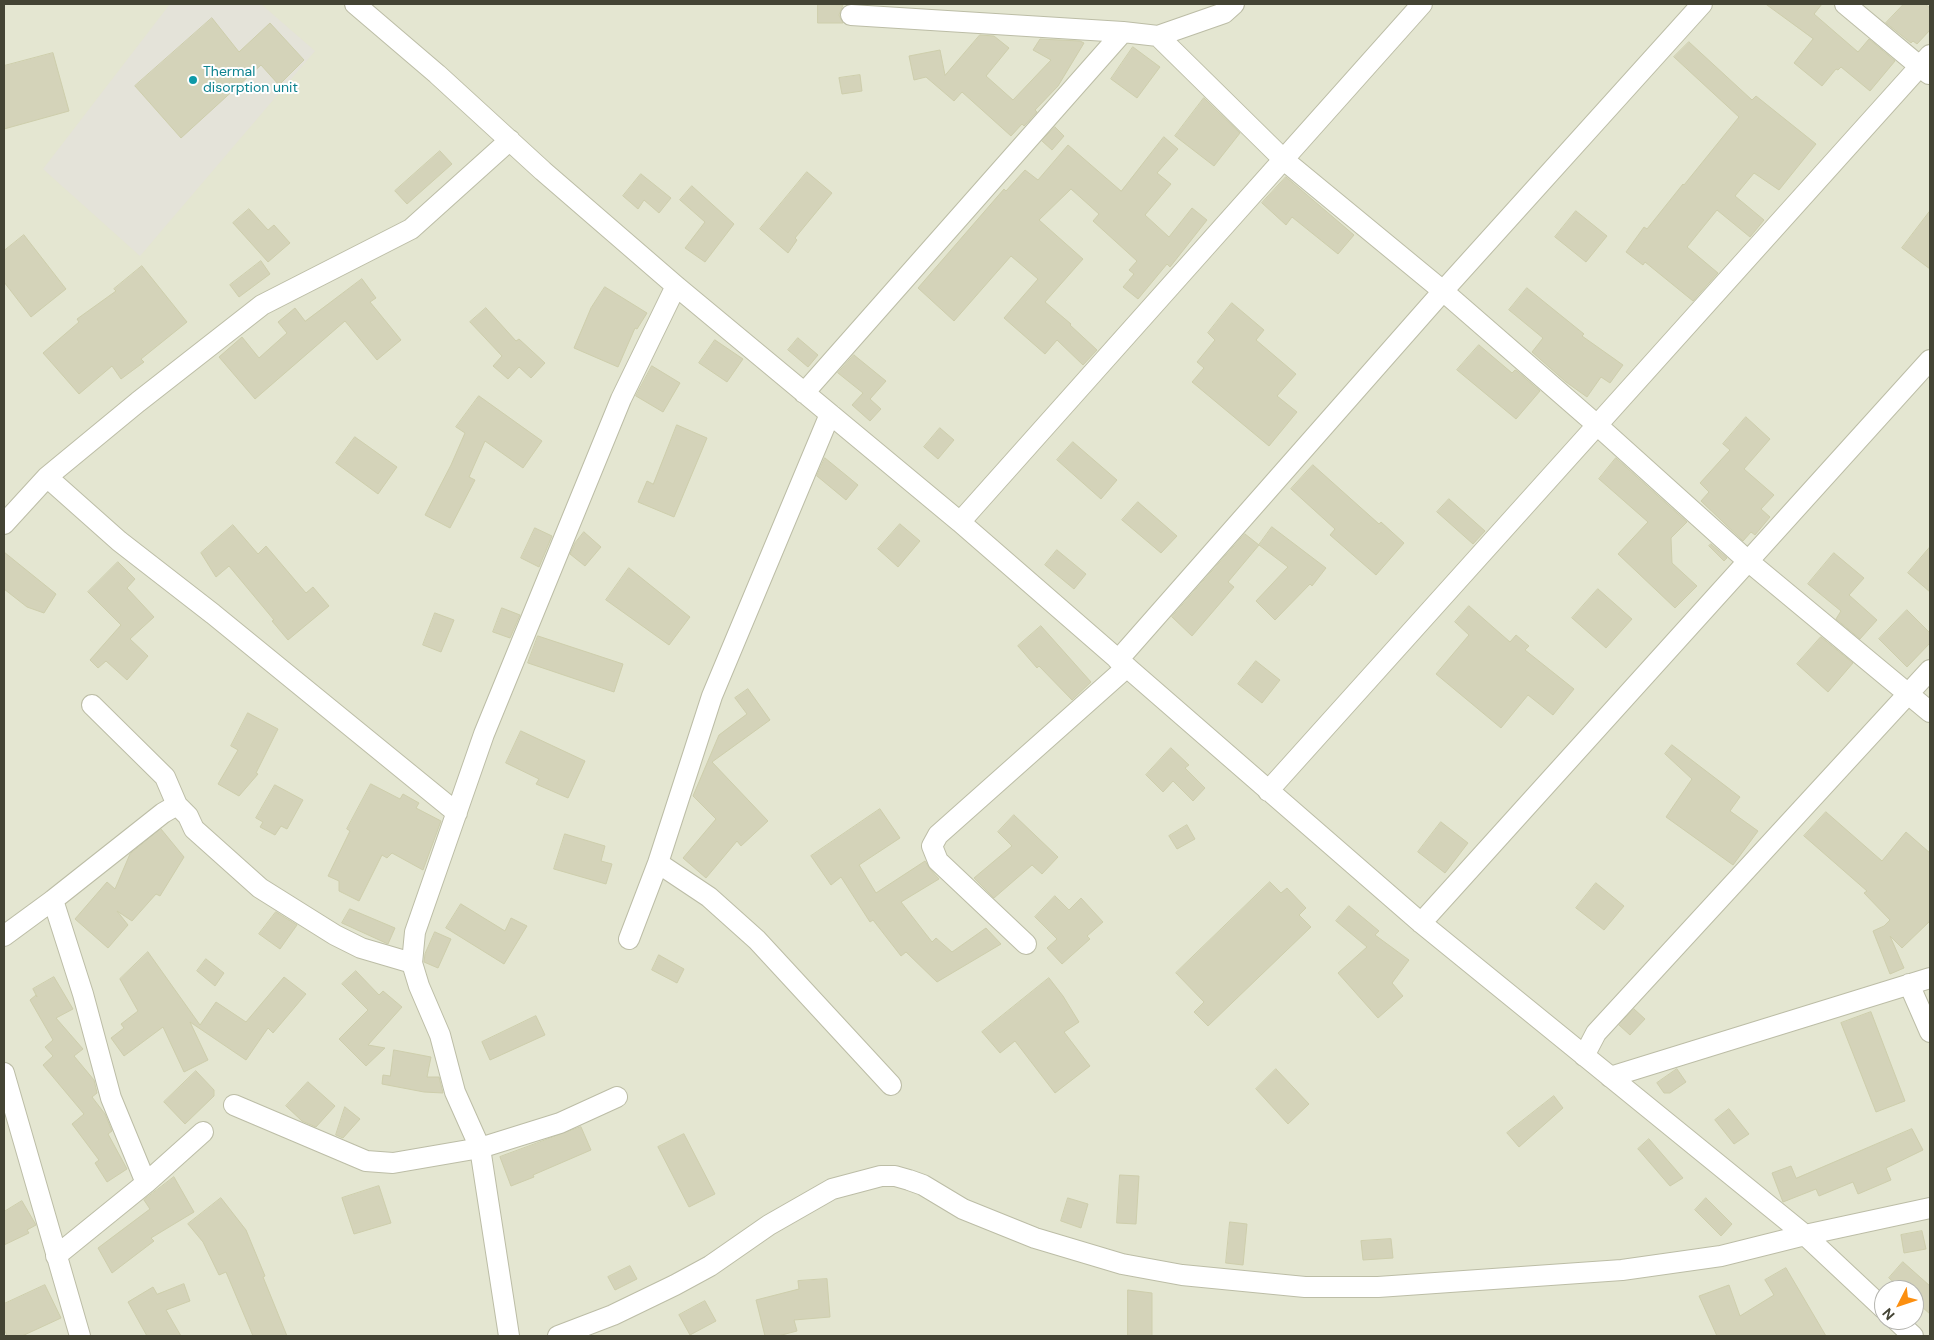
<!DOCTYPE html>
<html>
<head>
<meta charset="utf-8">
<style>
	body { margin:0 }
	#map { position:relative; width:1934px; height:1340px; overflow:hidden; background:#f1f2e3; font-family:"DM Sans",sans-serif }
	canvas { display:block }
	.frame { position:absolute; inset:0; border:5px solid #444434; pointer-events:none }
	.north { position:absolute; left:1874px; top:1280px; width:50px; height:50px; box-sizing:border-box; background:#fff; border:1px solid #b4b4ae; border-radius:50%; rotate:229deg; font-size:14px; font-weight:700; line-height:20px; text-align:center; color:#444434 }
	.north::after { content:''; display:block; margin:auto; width:18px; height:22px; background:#fc8f10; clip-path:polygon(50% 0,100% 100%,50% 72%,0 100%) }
</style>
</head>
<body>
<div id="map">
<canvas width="1934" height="1340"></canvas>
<div class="frame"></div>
<div class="north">N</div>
</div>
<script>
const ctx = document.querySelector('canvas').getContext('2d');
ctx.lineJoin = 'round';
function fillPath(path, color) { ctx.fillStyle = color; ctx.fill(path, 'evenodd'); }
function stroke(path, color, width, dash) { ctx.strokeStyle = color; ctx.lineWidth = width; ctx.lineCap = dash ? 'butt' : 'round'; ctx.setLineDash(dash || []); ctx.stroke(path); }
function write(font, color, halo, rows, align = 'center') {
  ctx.font = font + ' "DM Sans",sans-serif'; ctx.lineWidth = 4; ctx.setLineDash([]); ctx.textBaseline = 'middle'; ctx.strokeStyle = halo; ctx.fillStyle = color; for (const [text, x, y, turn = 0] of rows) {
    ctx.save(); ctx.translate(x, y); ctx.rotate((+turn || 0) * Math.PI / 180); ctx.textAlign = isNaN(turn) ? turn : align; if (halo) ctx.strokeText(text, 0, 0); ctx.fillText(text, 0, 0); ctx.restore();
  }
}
fillPath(new Path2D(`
	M4,4h1926v1332h-1926zM1884,1290h30v30h-30z`), '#e4e6d1');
fillPath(new Path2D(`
	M170,4h91l54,47 -175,205 -97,-87z`), '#e4e3d9');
const building = new Path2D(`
	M818,4l25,1 -4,10 4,8h-25z
	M1766,4h56l-8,10 44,38 11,-13 26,22 -25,30 -29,-24 -3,3 -2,-1 -14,17 -28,-23 19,-24z
	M1904,4h21l5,4v22l-13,14 -4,-3 -2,2 -25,-20z
	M212,18l27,34 31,-29 34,37 -25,25 -18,-20 -80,73 -46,-52z
	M980,35l14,1 15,12 -23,28 27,24 38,-40 -18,-10 7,-11 40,2 4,2 -26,43 -23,24 2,2 -13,14 -2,-2 -11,12 -49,-44 -8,9 -28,-24 -12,3 -5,-24 31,-6 5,25z
	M1689,42l63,58 4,-4 60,48 -37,46 -25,-17 -19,23 29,24 -14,17 -33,-27 -30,37 31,26 -25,28 -48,-39 -2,3 -17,-13 18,-25 3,2 36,-45 1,1 55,-68 -65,-60z
	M1133,47l27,20 -23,31 -26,-19z
	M53,53l16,58 -65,18v-63z
	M860,75l2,16 -20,3 -3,-16z
	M1204,98l36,35 -26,33 -39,-30z
	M1055,127l9,9 -12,14 -10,-9z
	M1164,137l14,12 -21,24 14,11 -26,31 24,22 23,-29 15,12 -37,47 -3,-3 -29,35 -15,-12 11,-13 -5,-4 8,-9 -44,-40 6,-7 -28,-25 -32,31 44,39 -38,43 26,22 -1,1 27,25 -14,15 -26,-25 -12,14 -41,-36 34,-39 -27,-23 -57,65 -36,-33 86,-99 2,2 19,-21 13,10 30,-35 53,46z
	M440,151l12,13 -45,40 -12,-13z
	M807,172l25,21 -37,45 2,2 -9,13 -28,-24z
	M641,174l30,24 -12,15 -15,-13 -6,9 -15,-13z
	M1286,177l68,58 -16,19 -46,-37 -6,8 -24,-22z
	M692,186l42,38 -29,38 -20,-14 20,-26 -25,-22z
	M249,209l19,21 6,-5 16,18 -22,19 -35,-39z
	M1576,211l31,25 -21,26 -31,-25z
	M1930,211v58l-28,-21z
	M24,235l42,54 -35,28 -27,-35v-31z
	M261,261l9,13 -31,23 -9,-12z
	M142,266l45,56 -46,37 3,3 -23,17 -9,-13 -33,28 -36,-41 36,-31 -2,-3 39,-28 -2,-2z
	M362,279l14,19 -6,4 31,38 -24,20 -32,-39 -90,78 -36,-42 23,-20 17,21 28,-25 -9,-11 17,-14 10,13z
	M605,287l42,26 -10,16 -2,-1 -17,39 -44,-19 17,-40z
	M1527,288l57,46 -2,2 41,29 -13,18 -9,-6 -14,20 -21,-15 -34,-30 11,-14 -34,-28z
	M1232,303l32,27 -8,10 40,34 -19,22 20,16 -28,34 -77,-64 12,-14 -7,-6 18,-22 -7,-7z
	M486,308l30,33 3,-2 26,24 -14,15 -12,-11 -11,12 -15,-13 9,-10 -32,-34z
	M798,338l20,17 -10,12 -20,-17z
	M715,340l28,19 -16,23 -28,-19z
	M1479,345l33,28 3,-3 2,1 23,20 -24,28 -59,-49z
	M854,355l32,26 -16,18 11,10 -11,12 -18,-16 11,-12 -25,-20z
	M652,366l28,17 -17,29 -27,-16z
	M479,396l63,45 -19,27 -38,-27 -16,36 6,3 -25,48 -25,-13 26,-50 14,-32 -9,-6z
	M1746,417l24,22 -26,30 30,26 -13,14 9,8 -15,18 -4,-3 -8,9 -42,-40 8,-9 -9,-9 30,-33 -7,-6z
	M677,425l30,13 -33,79 -36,-15 9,-21 6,3z
	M940,428l14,12 -16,19 -14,-12z
	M355,437l42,30 -19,27 -42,-31z
	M1073,442l44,38 -16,19 -44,-39z
	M825,458l33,27 -12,15 -29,-24z
	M1616,458l71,64 -16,16 1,25 25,23 -22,22 -57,-54 30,-32 -49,-43z
	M1313,465l66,59 2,-2 23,21 -28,32 -46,-40 5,-6 -44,-40z
	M1449,499l36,32 -12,13 -36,-32z
	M1138,502l39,34 -16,17 -39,-33z
	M900,524l20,17 -22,26 -20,-18z
	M233,525l25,29 8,-8 40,47 7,-6 16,19 -41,34 -16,-19 2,-1 -45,-54 -13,11 -15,-24z
	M1272,527l54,41 -14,18 -2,-2 -35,36 -19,-19 32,-34 -29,-22z
	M535,528l17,8 -13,31 -18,-9z
	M584,532l17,15 -16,19 -15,-12 5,-11z
	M1245,534l14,11 -31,37 6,5 -42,49 -20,-19z
	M1711,544l16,14 -3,3 -15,-15z
	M1930,547v45l-22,-19z
	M1057,550l29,24 -12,15 -29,-24z
	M4,552l52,42 -12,19 -17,-6 -23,-18z
	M1834,553l30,25 -15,17 28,25 -17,19 -24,-20 5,-8 -33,-27z
	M118,562l17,17 -8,9 27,29 -24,22 18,17 -21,24 -21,-19 -8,7 -8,-8 31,-35 -33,-33z
	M629,568l61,49 -21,28 -63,-45z
	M1598,589l34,30 -26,29 -34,-30z
	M1469,606l41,36 6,-7 13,11 -4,4 49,39 -21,26 -25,-20 -27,33 -65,-54 33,-39 -14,-13z
	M502,608l18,7 -10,23 -17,-6z
	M1907,610l23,23v10l-23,24 -28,-28z
	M435,613l19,7 -13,32 -18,-7z
	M1041,626l50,56 -19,18 -33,-34 -2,2 -19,-22z
	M538,636l85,28 -9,28 -86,-29z
	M1821,637l32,26 -25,29 -31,-28z
	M1256,661l24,19 -18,23 -24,-19z
	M748,689l22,31 -58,42 56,59 -27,25 -4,-5 -31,37 -23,-20 33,-39 -23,-23 26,-61 28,-21 -12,-16z
	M248,713l30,16 -22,44 2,1 -19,22 -21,-12 20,-34 -7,-4z
	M521,731l64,30 -17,37 -32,-14 3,-5 -33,-16z
	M1672,745l68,52 -10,14 28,20 -25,34 -67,-48 26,-38 -27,-25z
	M1171,748l18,17 -4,3 20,20 -12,13 -20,-20 -10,11 -17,-17z
	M371,784l29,15 3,-5 16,9 -3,5 25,13 -18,49 -31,-17 -5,5 -5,-3 -23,46 -20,-10v-10l-11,-5 22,-45 -3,-2z
	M275,785l28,15 -16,29 -6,-3 -6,9 -15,-8 3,-5 -7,-4z
	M880,809l20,29 -41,27 17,28 49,-32 5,8 9,10 -38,23 31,40 4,-4 16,14 34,-24 15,16 -64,38 -31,-30 -5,4 -28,-36 -3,2 -29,-45 -10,8 -20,-29z
	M1826,812l56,49 24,-29 24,21v68l-28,27 -12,-12 14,32 -14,6 -17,-43 11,-5 6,-6 -26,-27 3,-2 -63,-55z
	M1014,815l44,42 -16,17 -10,-9 -38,33 -20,-20 38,-32 -14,-14z
	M1441,822l27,21 -23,30 -27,-21z
	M1187,825l8,14 -18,10 -8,-13z
	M161,829l23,28 -24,39 -4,-2 -24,27 -15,-10 11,14 -20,23 -33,-29 32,-37 8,7 15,-35z
	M565,834l40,12 -4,15 11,3 -6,20 -52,-15z
	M1270,882l11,11 6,-5 19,20 -7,7 12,12 -103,99 -14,-14 10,-10 -28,-29z
	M1596,883l28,23 -20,24 -28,-22z
	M1055,896l14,14 12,-12 22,24 -16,14 3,3 -28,25 -15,-16 10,-9 -22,-22z
	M461,904l44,27 6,-13 16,8 -23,38 -58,-36z
	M1349,906l30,25 -4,4 34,25 -17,23 11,13 -25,22 -40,-45 29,-26 -31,-26z
	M350,909l45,19 -7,16 -46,-21z
	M276,912l21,13 -17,24 -21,-15z
	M435,932l16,7 -13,29 -14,-6 1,-8z
	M148,952l52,73 16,-23 30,20 38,-45 22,17 -33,39 -5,-5 -22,32 -56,-38 18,38 -24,12 -21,-45 -39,29 -13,-18 13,-10 -3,-4 17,-13 -18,-32z
	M659,955l25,14 -7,14 -25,-13z
	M206,959l18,14 -9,13 -18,-15z
	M356,971l23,24 4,-4 19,16 -34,38 17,3 -19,18 -27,-27 29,-29 -26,-26z
	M54,977l19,32 -17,9 27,31 -9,7 20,24 3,13 -5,4 13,17 7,17 -4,3 19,35 -20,13 -12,-19 4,-3 -27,-36 12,-10 -41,-49 10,-9 -8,-9 8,-7 -23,-40 6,-5 1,2 -4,-8z
	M1049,978l14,18 16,26 -15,10 26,34 -35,27 -40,-52 -15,12 -18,-21z
	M1634,1009l11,10 -15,16 -11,-10z
	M1871,1012l34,89 -29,11 -35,-89z
	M536,1016l9,19 -55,25 -8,-18z
	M394,1050l37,7 -4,20h12l4,16 -19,-1 -42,-8 1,-9 7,1z
	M1276,1069l33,35 -21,20 -32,-35z
	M1677,1069l9,13 -16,11h-6l-7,-10z
	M196,1071l18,19v6l-29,28 -21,-22z
	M308,1082l27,24 -19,21 -14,-6 -16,-15z
	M1554,1096l9,12 -44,39 -12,-14z
	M345,1107l15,12 -17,19 -7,-3z
	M1729,1109l20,25 -15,10 -19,-24z
	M581,1127l10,23 -58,25 1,2 -23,9 -11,-29z
	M1912,1129l11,21 -37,18 5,12 -33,14 -5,-12 -34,14 -3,-7 -33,13 -11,-29 19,-7 5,12z
	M684,1134l31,60 -26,13 -31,-60z
	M1649,1139l34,39 -13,8 -32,-37z
	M1120,1175l19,1 -3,48 -19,-1z
	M174,1177l20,35 -43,26 3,3 -42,32 -14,-25 52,-39 -6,-9z
	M379,1186l12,37 -37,11 -12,-36z
	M221,1198l25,32 19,46 -2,1 24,59h-34l-27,-64 -7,3 -16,-33 -15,-18z
	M1068,1198l20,6 -7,24 -20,-7z
	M1706,1198l26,26 -11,12 -26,-26z
	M22,1201l14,24 -9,5 2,3 -25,12v-33z
	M1230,1222l17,2 -4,41 -17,-2z
	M1922,1231l4,18 -22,4 -3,-18z
	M1391,1239l2,19 -30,2 -2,-19z
	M1903,1262l27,24v28l-16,-14v-10h-12l-13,-12z
	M630,1266l7,13 -22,11 -7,-13z
	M1786,1268l40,68h-109l-18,-40 30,-11 11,31 34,-21 -9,-15z
	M827,1279l3,38 -36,3 3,11 -19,5h-13l-9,-36 43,-11 -1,-8z
	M184,1284l6,17 -24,9 15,26h-34l-19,-34 25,-15 4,7z
	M45,1285l16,33 -39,18h-15l-3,-7v-25z
	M1128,1290l24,3v43h-24z
	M705,1301l11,20 -26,14 -11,-20z`);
fillPath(building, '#d4d3b9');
stroke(building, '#ceceac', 1);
const minor = new Path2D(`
	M355,4l82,70 106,97 133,115 284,236 460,400 385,313 79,74
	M1845,4l84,70
	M851,15l272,17 35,4 66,-23 10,-9
	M1158,36l126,124 159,131 154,134 151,136 182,151
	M804,393l319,-361
	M47,477l72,64 94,73 244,199
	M960,522l462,-518
	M4,524l43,-47 91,-75 124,-97 149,-76 99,-89
	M1118,660l325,-369 259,-287
	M92,705l73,72 12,28
	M1268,791l662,-736
	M658,863l51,34 48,43 134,145
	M53,900l30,94 28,104 35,85
	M1421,923l509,-563
	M4,936l49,-36 110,-87 14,-8 11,11 6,13 66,59 75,47 26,13 51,15
	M629,939l29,-76 54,-167 118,-282
	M1026,944l-88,-83 -6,-15 6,-11 189,-168
	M1909,984l21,48
	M1584,1056l12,-23 334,-363
	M4,1073l76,263
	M1610,1077l320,-99
	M234,1105l132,56 27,2 87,-15 80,-25 57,-26
	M56,1256l90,-73 57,-51
	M1896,1320l17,16
	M509,1336l-29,-188 -25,-56 -15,-57 -21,-49 -7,-23 3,-31 69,-198 137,-335 55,-113
	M558,1336l55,-21 62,-30 35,-19 59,-41 63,-36 49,-13h14l14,4 14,5 40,24 72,29 87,26 60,11 123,12h73l244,-17 99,-14 84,-21 125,-27`);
stroke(minor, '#bcbda6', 22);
stroke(minor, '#fff', 20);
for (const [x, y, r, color] of [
	[193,80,5,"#0f9aa8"]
]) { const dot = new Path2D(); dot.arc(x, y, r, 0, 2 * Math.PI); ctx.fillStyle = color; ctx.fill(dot); stroke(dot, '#fff', 2); }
write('14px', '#0d838f', '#fff', [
	["Thermal",203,72],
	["disorption unit",203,88]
], 'left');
</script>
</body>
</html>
